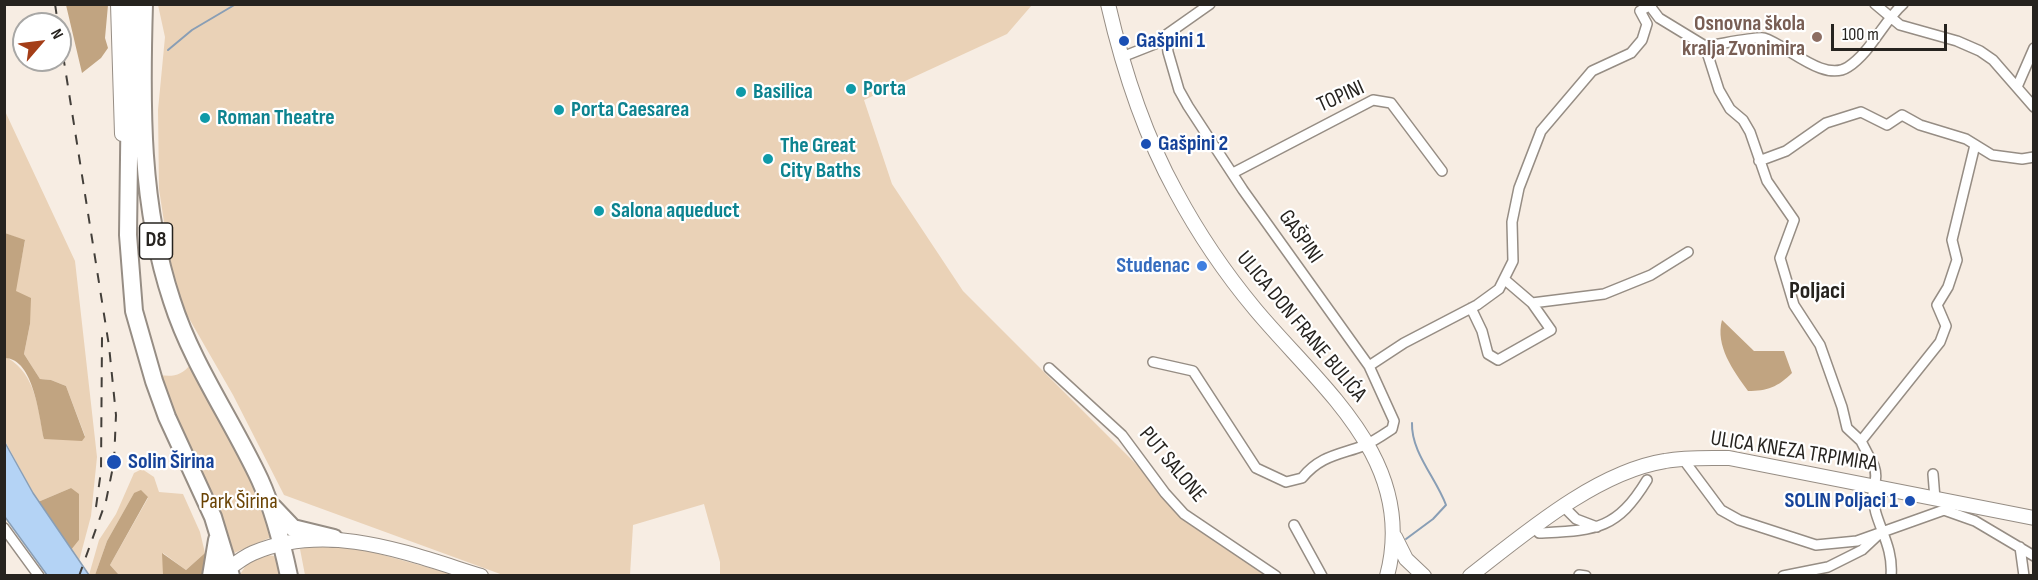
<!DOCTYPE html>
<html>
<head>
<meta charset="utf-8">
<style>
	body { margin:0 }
	#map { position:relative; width:2038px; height:580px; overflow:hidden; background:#f7ede3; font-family:"Sofia Sans Condensed",sans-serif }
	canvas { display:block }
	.frame { position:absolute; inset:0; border:6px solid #26231f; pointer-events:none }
	.north { position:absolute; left:12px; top:12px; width:60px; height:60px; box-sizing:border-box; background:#fff; border:2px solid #a8a7a5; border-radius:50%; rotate:62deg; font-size:16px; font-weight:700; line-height:24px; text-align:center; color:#26231f }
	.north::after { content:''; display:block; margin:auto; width:21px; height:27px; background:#a43e18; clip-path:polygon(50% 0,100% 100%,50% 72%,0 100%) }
	.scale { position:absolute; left:1831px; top:24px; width:116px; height:27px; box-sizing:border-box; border:3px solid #26231f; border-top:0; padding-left:8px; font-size:18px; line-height:21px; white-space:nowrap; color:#26231f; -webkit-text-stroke:4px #fff; paint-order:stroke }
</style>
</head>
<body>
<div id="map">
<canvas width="2038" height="580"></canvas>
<div class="frame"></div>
<div class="north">N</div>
<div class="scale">100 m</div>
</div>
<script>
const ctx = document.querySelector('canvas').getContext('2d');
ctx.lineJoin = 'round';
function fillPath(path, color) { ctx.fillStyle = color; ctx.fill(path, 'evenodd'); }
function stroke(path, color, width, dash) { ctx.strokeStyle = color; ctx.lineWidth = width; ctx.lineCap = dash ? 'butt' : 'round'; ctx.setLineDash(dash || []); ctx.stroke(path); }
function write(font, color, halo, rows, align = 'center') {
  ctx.font = font + ' "Sofia Sans Condensed",sans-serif'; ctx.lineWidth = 4.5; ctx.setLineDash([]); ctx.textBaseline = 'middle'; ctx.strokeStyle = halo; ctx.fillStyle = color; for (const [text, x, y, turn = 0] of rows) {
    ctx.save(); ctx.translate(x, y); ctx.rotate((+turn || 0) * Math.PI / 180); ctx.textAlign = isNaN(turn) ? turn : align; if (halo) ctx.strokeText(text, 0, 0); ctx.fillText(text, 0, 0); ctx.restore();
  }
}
fillPath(new Path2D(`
	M158,5h874l-25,29 -143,66 28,84 71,107 202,202 79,61 36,21h-560v-13l-16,-58 -71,21 -3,50h-127l-219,-80 -51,-100 -58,-101 -16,-105 -1,-79 7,-73z
	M4,109l71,152 22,196 -6,59 -12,45 -8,-11 8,-10 -8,-52 -33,14 -33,-61 -1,-83h4c28,17 30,51 36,81l41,-3 -19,-50 -15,-6 -11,-1 -16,-25 6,-30 -15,-33 10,-50 -20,-8z
	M191,364l57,106 26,66 -40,17 -21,-57 -49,-102 -5,-19c14,2 22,1 32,-11z
	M142,469l12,8 5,15 24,2 17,38 5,21 -19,17 -23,-17v22h-44l-9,-10 38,-67 -14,-5 -27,48 -12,34h-6l10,-35 17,-26 18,-41z
	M324,544l34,4 97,27h-150l-5,-26z
	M260,554l14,2 7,10 2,10h-44l11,-17z`), '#ead2b7');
fillPath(new Path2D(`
	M66,5h42l-3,33 3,10 -7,10 -19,15z
	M5,233l20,7 -9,51 15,7 -1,26 -6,30 16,25 11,1 15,6 19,51 -3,4 -38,-2c-5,-22 -10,-80 -39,-81z
	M1722,320l32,31h30l8,22c-14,14 -25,18 -44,18 -15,-21 -33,-45 -26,-71z
	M71,488l8,6v46l-8,10 -33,-48z
	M141,490l7,7 -38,68 9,10h-24l12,-34 27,-48z
	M162,553l24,17 19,-17 2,12 -4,10h-40z`), '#c1a481');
const water = new Path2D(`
	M4,441l29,52 56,82h-42l-42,-58z`);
fillPath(water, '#b4d3f5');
stroke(water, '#899eb5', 1.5);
stroke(new Path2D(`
	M168,50l24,-20 44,-26
	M1406,539l27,-20 13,-14c-10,-27 -35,-53 -34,-82`), '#899eb5', 2);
const street = new Path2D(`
	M1875,4l25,21 57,16 23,10 13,9 41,47
	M1650,6l9,12 46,28 14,44 11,19 13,11 7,12 17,49 27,39 -14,38 14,47 26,40 22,62 5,21 14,13
	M1705,46c11,-1 52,-10 59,-8 23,7 60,45 84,29 23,-15 35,-45 55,-63
	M1122,57l43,-17
	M2017,87l17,-39
	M1759,161l27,-10 40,-28 35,-11 26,13 15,-10 18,10 46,14 26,16 30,4 12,-2
	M1233,173l140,-73 18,3 51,68
	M1504,279l28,24 72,-9 47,-19 37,-23
	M1471,308l11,23 6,23 10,6 53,-30 -19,-27
	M1153,362l40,9 63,97 30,14 16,-4c18,-22 36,-23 61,-32 10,-4 20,-11 29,-17l2,-8 -25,-55 -126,-176 -55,-84 -9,-16 -11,-38 -2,-17 44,-31
	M1369,366l35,-23 73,-38 22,-16 14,-28 -1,-39 7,-34 22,-57 51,-60 39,-18 11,-13 5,-16 -7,-13 12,-7
	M1049,368l73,67 43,58 19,21 92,62
	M1683,459l38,51 18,10 77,25 41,-4 87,-31 31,11 59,35
	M1933,474l2,25
	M1564,507l12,12 21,8
	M1294,525l28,51
	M4,528l35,48
	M1539,533c56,-3 77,-2 108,-53
	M2020,547l4,29
	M1579,575l7,1
	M1783,576l45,-9 34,-17 16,-15
	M1891,576c3,-33 -18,-54 -18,-82 1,-10 5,-17 1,-28 -4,-8 -9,-17 -13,-25l79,-99 6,-16 -9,-21 11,-18 9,-27 -5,-20 23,-95`);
const secondary = new Path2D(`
	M118,4l4,130
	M1108,4c15,65 36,130 68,188 22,41 49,81 79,117 65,78 163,151 132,267
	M1395,537l11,22 18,17
	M219,576c11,-8 22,-18 34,-23 76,-32 154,0 228,23
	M1470,576c54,-42 126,-104 195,-115 21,-4 42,-3 64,-3l305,60`);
const highway = new Path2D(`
	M131,4l-3,231 6,76 20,70 13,36 46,100 18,59
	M144,4c-3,101 -4,201 28,297 20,63 60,119 88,179 14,31 22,63 29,96
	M273,507l20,21 41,10
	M211,576l6,-36`);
stroke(street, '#968d84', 12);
stroke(secondary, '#968d84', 16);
stroke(highway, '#968d84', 20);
stroke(street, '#fff', 9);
stroke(secondary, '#fff', 14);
stroke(highway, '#fff', 16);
stroke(new Path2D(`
	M55,4l3,20
	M60,36l49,310 7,69 -2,47 -8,39 -27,75
	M96,507l5,-36 1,-134`), '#433f3a', 2, [10, 10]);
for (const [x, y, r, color] of [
	[1817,37,6,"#8d6e63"],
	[1124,41,6,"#1a4fb4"],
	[851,89,6,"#0f9aa8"],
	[741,92,6,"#0f9aa8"],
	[559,110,6,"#0f9aa8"],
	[205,118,6,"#0f9aa8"],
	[1146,144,6,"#1a4fb4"],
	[768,159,6,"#0f9aa8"],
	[599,211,6,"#0f9aa8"],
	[1202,266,6,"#3f7fe0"],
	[114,462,8,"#1a4fb4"],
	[1910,501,6,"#1a4fb4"]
]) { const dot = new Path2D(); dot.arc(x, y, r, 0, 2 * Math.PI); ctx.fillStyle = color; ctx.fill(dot); stroke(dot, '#fff', 2); }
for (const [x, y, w] of [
	[156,241,33]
]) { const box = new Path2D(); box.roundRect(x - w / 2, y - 18, w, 36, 4.5); ctx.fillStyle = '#fff'; ctx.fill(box); stroke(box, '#26231f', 1.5); }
write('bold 21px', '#26231f', null, [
	["D8",156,241]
]);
write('bold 22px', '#785e54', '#fff', [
	["Osnovna škola",1805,24],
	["kralja Zvonimira",1805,49]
], 'right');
write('bold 22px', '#164399', '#fff', [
	["Gašpini 1",1136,41],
	["Gašpini 2",1158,144],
	["Solin Širina",128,462],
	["SOLIN Poljaci 1",1898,501,"right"]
], 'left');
write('bold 22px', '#0d838f', '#fff', [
	["Porta",863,89],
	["Basilica",753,92],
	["Porta Caesarea",571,110],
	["Roman Theatre",217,118],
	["The Great",780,146],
	["City Baths",780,171],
	["Salona aqueduct",611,211]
], 'left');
write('22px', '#26231f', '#fff', [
	["TOPINI",1341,97,-24],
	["GAŠPINI",1300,237,55],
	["ULICA DON FRANE BULIĆA",1301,327,50],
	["ULICA KNEZA TRPIMIRA",1794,452,9],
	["PUT SALONE",1172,465,50]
]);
write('bold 22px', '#366cbe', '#fff', [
	["Studenac",1190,266]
], 'right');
write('22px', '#6a4304', '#fff', [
	["Park Širina",239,502]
]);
write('bold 24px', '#26231f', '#fff', [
	["Poljaci",1817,292]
]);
</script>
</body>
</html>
